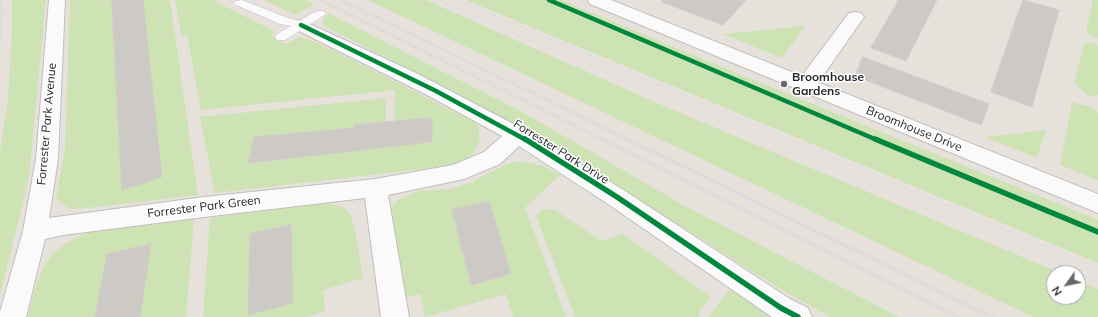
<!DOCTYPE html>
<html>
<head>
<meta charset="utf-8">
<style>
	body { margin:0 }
	#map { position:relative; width:1098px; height:317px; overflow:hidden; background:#e7e1dc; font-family:Mulish,sans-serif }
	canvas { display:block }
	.north { position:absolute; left:1046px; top:265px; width:40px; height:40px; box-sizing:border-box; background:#fff; border:1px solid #a9a9a9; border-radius:50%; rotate:237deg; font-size:11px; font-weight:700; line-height:16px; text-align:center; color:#282828 }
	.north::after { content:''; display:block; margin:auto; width:14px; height:18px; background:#6b6967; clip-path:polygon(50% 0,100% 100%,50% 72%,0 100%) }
</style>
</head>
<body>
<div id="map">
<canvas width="1098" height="317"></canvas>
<div class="north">N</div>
</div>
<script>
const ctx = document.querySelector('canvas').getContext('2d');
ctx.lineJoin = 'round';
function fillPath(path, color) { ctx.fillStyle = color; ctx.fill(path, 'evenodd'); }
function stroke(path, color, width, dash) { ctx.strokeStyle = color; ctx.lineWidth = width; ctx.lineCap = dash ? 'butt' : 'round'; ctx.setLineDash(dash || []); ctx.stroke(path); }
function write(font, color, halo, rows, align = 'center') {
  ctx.font = font + ' Mulish,sans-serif'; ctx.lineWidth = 3; ctx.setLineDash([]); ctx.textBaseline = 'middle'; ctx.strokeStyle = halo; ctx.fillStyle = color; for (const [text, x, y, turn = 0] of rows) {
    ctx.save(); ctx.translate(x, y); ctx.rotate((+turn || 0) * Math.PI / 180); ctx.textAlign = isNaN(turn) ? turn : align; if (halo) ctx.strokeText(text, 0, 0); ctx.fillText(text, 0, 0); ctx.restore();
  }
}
fillPath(new Path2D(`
	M12,0h34l-17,178 -29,117v-144l8,-52 4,-71z
	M70,0h100l28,195 -119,14h-9l-14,-11 9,-50z
	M175,0h44l-3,2 60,30 -5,4 15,8 13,-7 11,3 17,7 149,76c11,25 -5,35 -27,43l-234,27 -15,-76 186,-19v24l-32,3 -3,25 81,-8v-24l-38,4 1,-32 -194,20 -14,-76 -5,3z
	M264,0h41l9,4 -18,11z
	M368,0h58l233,104 401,169h-6v24h24v-16l20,8v28h-65z
	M466,0h95l183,76 354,144v43z
	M1093,0h5v37l-4,1 -8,-6z
	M328,13l194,99 163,94 214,111h-69l-41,-23 -264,-164 -79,-42 -120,-61 -4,-5z
	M805,26l-23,32 -59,-24z
	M1084,43h10l4,3v49l-8,2 -16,-14z
	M1072,102l19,5 7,6v67l-38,-15z
	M1046,130l-9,28 -52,-21z
	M512,162c22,0 29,2 48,13l-35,33 41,109h-53l-7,-23 -81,23 -5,-23 -19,5 -14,-81 7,-14 9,-7 16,-6 31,-2 23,-7 15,-9z
	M317,204c33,-1 35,8 40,37 2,12 4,25 6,37l-40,12 2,21 -19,6h-103l7,-99z
	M550,209l7,2 44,30 22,-7 88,63 -13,16 2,4h-125l-39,-101 5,-6z
	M194,219l-8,98h-158c12,-45 13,-66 61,-85z
	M731,288l44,29h-67z`), '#cde3b3');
const building = new Path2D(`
	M112,0h31l19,177 -40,13z
	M663,0h83l-23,25 -61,-23z
	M899,0h38l-31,61 -35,-13z
	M1023,0l36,10 -27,97 -41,-15z
	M863,57l126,47 -8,21 -126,-49z
	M432,118v24l-184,21 6,-26 99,-9 1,-3z
	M489,201l22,73 -40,11 -19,-75z
	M291,225l2,78 -45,12 2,-81z
	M151,244l-11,73h-45l12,-63z`);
fillPath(building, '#cdcac6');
stroke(building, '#d2cdc8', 1);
const service = new Path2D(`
	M242,0l46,18 12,3c7,-4 15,-12 24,-10l2,3 -41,26h-8l-2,-3 2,-3 14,-8 -11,-2 -44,-19 -2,-2 2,-2z`);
const minor = new Path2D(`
	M49,0h16l-7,159 -9,59 155,-21 171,-18 78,-14 31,-13 18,-16 -73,-40 -134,-67 -3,-4 3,-4 6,-1 115,53 107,56 102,62 165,108 18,9 4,9h-40l-164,-113 -89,-58 -19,18 -36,15 -76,16 21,122h-28l-16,-119 -161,19 -141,18 -18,4 -19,78h-26v-5l23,-81 13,-72z
	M855,12l6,1 3,4 -51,73 -7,2 -7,-2 -3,-5 3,-5 50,-67z`);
const tertiary = new Path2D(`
	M588,0h23l487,194v19l-508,-209z`);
stroke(service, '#c0bebe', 1);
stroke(minor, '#c0bebe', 2);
stroke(tertiary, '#c0bebe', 2);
fillPath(service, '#fbfafa');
fillPath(minor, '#fbfafa');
fillPath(tertiary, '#fbfafa');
stroke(new Path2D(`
	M436,0l662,281
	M457,0l641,268`), '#dcdcde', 1);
stroke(new Path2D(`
	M321,0l282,140
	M341,0l288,140
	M0,38l2,-26 -1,-12`), '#dcdcde', 2.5);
stroke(new Path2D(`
	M601,139l357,178
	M627,139l365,178`), '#dcdcde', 3.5);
stroke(new Path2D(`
	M549,0l328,140
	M301,25l135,66 90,49`), '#00873e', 4.5);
stroke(new Path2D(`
	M525,139l92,58 164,111 17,9
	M875,139l223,93`), '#00873e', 5.5);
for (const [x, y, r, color] of [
	[784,84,4,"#6b6967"]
]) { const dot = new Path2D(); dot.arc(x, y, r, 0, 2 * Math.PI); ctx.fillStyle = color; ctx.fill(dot); stroke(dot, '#fff', 1.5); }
write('bold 12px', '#282828', '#fff', [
	["Broomhouse",792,77],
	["Gardens",792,91]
], 'left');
write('12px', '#282828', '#fff', [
	["Forrester Park Avenue",47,124,-85],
	["Broomhouse Drive",914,129,22],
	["Forrester Park Drive",561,152,32],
	["Forrester Park Green",204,207,-7]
]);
</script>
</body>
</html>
